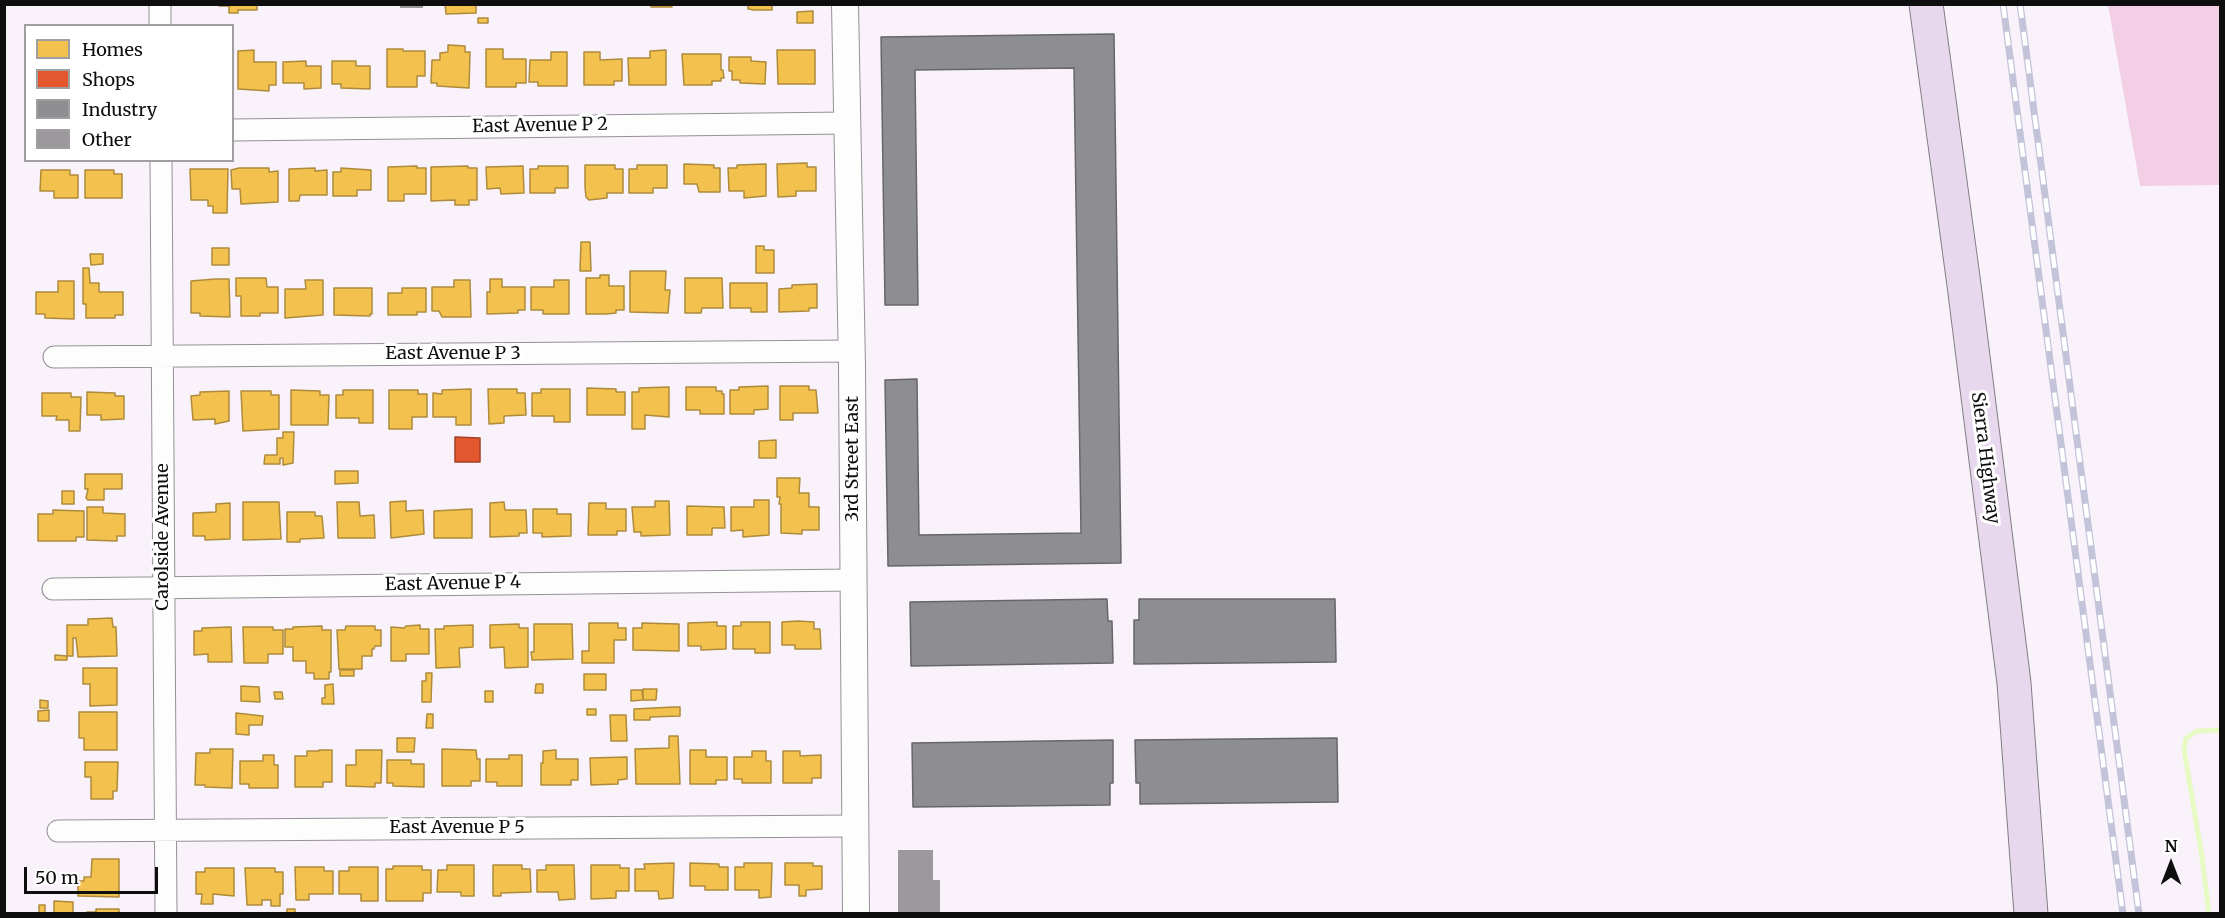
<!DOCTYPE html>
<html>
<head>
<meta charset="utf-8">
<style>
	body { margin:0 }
	#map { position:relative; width:2225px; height:918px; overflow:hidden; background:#f9f2fb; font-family:Merriweather,serif }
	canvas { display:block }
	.frame { position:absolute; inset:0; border:6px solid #0e0e0e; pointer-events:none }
	.legend { position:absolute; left:24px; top:24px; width:210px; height:138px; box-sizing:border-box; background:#fff; border:2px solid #9f9f9f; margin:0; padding:8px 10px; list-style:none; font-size:18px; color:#0e0e0e }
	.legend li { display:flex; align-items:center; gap:12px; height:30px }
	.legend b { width:30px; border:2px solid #9f9f9f }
	.north { position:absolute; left:2141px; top:834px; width:60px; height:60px; -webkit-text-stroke:4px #fff; paint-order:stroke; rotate:0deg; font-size:16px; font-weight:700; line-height:24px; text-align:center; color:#0e0e0e }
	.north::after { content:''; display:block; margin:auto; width:21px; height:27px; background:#0e0e0e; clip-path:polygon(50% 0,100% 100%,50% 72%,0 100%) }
	.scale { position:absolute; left:24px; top:867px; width:134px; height:27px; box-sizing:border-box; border:3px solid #0e0e0e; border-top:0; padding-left:8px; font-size:18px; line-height:21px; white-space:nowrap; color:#0e0e0e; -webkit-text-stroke:4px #fff; paint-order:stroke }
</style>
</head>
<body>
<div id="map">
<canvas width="2225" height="918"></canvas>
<div class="frame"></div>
<ul class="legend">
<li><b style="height:16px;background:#f2c14e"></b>Homes</li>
<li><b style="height:16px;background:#e4572e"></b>Shops</li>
<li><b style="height:16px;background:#8d8d92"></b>Industry</li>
<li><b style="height:16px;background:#9c989e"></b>Other</li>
</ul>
<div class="north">N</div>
<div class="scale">50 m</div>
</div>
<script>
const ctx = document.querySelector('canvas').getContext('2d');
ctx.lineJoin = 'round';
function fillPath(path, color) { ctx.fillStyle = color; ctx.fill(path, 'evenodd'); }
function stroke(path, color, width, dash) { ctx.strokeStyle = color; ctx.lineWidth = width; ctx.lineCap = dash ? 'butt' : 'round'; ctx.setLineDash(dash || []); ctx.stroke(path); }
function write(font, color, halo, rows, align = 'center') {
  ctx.font = font + ' Merriweather,serif'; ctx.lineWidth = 6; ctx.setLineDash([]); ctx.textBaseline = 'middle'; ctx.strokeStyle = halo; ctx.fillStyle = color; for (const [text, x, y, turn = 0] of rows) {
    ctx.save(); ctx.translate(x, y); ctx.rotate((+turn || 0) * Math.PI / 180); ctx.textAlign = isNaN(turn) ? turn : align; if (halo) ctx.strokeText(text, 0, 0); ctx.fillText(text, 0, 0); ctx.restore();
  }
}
fillPath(new Path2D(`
	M2108,5h112v180l-80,1z`), '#f3cfe5');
const homes = new Path2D(`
	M219,4h38v6h-19v3h-9v-7h-10z
	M445,4h31v9l-30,1z
	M672,4v3h-21v-2h-6z
	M748,4h24v6h-18l-6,-1z
	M813,11v12h-16v-11z
	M478,18h10v5h-10z
	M448,45l17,1v6h5l-1,36 -32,-2v-3h-6l1,-23h8v-7l8,-1z
	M387,49h16v2h22v25h-8v11h-30z
	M486,49h17v10h23v24h-10v4h-30z
	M254,50v12h22v23h-7v6l-31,-2v-38z
	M666,50v35h-37l-1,-27h22v-7z
	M777,50h38v34h-37z
	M551,52h16v34h-29v-4h-9l1,-22h21z
	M584,52h16v8l22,-1v22h-8v4h-30z
	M682,54h39v16h2l1,8h-3v3h-9v4h-28z
	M729,57h22v4l15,1 -1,22 -25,-1v-3h-8v-9h-3z
	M306,61v5h15v22l-17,1v-6h-21v-21z
	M332,61h24v5h14v23l-29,-1v-4h-9z
	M807,163v4h9v24h-20v5l-18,1 -1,-33z
	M684,164l30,1v3h6v24h-21l-2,-8h-13z
	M766,164v32l-22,2v-7h-15l-1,-23h9v-3z
	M585,165h30v4h8v24h-16v5l-18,2 -3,-3 -1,-10z
	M637,165h30v23h-14v5h-24v-24h8z
	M417,166v2h9v26h-22v7h-16v-34z
	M468,166v2h9v32h-8v5h-14v-5l-24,1v-34z
	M523,166l1,27 -23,1 -1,-6 -13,1 -1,-22z
	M538,166h30v22h-13v5h-25v-24h8z
	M239,168h30v4l9,-1v31l-37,2 -1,-15h-8l-1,-19z
	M315,168v3l12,-1v25h-27l-1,6h-10v-32z
	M341,168l30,2v20h-14v6h-24v-24h8z
	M190,169h38l-1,44h-14v-7h-5v-6h-17z
	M41,170h29v5h8v23h-24v-7h-14z
	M85,170h29v4h8v24h-37z
	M581,242h9l1,29h-11z
	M756,246h8v4h10v23h-18z
	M212,248h17v17h-17z
	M90,254h13v10l-12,1z
	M83,268h6l1,15h9v9h24v23h-8v3h-29v-14h-3z
	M630,271h36l-1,19h5l-2,23 -38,-1z
	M600,275h9v11h15v24h-8v3l-10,1h-20v-36h14z
	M236,278h30l1,9h11v26h-18v3h-19v-20h-5z
	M685,278h37l1,30h-21l-1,5h-16z
	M215,279h14l1,38 -30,-1v-3h-9v-32z
	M490,279h12v8h23v23h-7v3l-31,1v-22h3z
	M305,280h18v35l-38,3v-29h21z
	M454,280h16l1,37h-29l-3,-6h-7v-24h22z
	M554,280h15v34h-26v-4h-12v-23h23z
	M58,281h16v38l-29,-1v-4h-9v-22h22z
	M730,283h37v29h-16v-4h-21z
	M817,284v24h-8v3l-30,1v-23l13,-1v-3z
	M334,288h38v26h-2v2l-36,-1z
	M402,288h24v24h-9v3h-29v-22h14z
	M768,386v23l-14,1v4h-24v-24h9v-3z
	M780,386h29v4h7l2,23h-25v7h-13z
	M669,387v30l-24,-2v14h-13v-37h7v-4z
	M686,387h30v4h6v3h2v20h-24v-4h-14z
	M587,388l29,1v3h9v23h-38z
	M471,389v36h-15v-8h-23v-24l9,1v-4z
	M488,389h29v4h8l1,22 -22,1v7l-15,1z
	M541,389h29v33h-16v-6h-22v-23h9z
	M291,390l29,1v4h9l-1,30h-37z
	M343,390h30v33h-14v-5h-23v-23h7z
	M389,390h29v4h9v23h-15v12h-23z
	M229,391v30l-14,3v-5l-22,1 -2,-24 9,-1v-3z
	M241,391h30v4h8v34l-36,2z
	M87,392l28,1v3h9v23l-23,1v-5h-14z
	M42,393h29v4h10l-1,34h-11v-11h-13l1,-4h-15z
	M283,432h11l-1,31 -10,2v-7h-3v6h-16l1,-9h12v-17h6z
	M776,440v18h-17v-17z
	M335,471h23v12l-23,1z
	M85,474h37v15h-18v11h-16l-2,-2 2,-9h-3z
	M777,478h23l-1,15h10v14h10v23h-17v4l-21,-1v-29h-2l1,-7h-3z
	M62,491h12v13h-12z
	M754,500h15v35l-26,2v-7l-12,1v-24h23z
	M406,501v10l17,-1 1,24 -33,4 -1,-36z
	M655,501h14l1,34 -29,1v-4h-7l-2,-25h23z
	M243,502h36l2,37 -38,1z
	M337,502h22l1,14 14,-1 1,23h-37z
	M504,502l1,8h21l1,23h-8v3l-29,1v-34z
	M230,503v36l-25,1v-4h-12v-23l23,-1v-8z
	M589,503h17v6h20v22h-9v4h-29z
	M687,506l37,1 1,21h-13v7h-25z
	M87,507h16v6l22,1v22h-8v5l-30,-1z
	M472,509v29h-38v-27z
	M533,509h24v5h14v22l-29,1v-4h-9z
	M53,510l31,1v26h-8v4h-38v-27h15z
	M287,512h28v4h7l2,22 -24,1v3h-13z
	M112,618l1,9h3l1,29 -39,1 -2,-19h-3v18h-6v-31h21v-6z
	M798,621l16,1v7h6l1,20h-26v-4h-13v-23z
	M717,622v4h9v23l-25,1v-4h-13v-23z
	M741,622h29v31h-15v-4h-22v-23h8z
	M589,623h29v5h8v12h-12v23h-32v-12h7z
	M642,623l37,1v27l-46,-1v-22h9z
	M519,624v4h9v39l-23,1 -1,-21 -14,1v-23z
	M534,624h38l1,35 -41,1 -1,-8h3z
	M420,625v4h9v25h-23v7h-15v-34l13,1 2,-2z
	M473,625v22l-14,1 1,19 -24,1 -1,-39h9v-3z
	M322,626v4h9v42h-2v7h-15v-6h-8v-12h-13v-14h-8v-18h8v-2z
	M346,626h29v4h6v16h-6l-1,3h-2v7h-10v13h-23l-2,-39h8z
	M231,627l1,35h-24v-8l-14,1v-24h8v-3z
	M243,627h30v3h10v24h-15v9h-24z
	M55,655l12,1v4h-12z
	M83,668h34v37l-27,1v-22h-7z
	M340,670h14v6h-14z
	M426,673h6l-1,29h-9v-21h4z
	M584,674h22v16h-22z
	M333,684l1,20h-12v-6h3v-13z
	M536,684h7v9h-8z
	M241,686l18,1 1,15 -19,-1z
	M643,689h14l-1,11h-13z
	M631,690h11l1,10 -12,1z
	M485,691h8v11h-8z
	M274,692h8l1,7h-8z
	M40,700l8,1v7h-8z
	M674,707h6v9l-30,1v3h-16v-11z
	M587,709h9v6h-9z
	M49,710v11h-11v-10z
	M79,712h38v38h-33v-12h-5z
	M236,713l27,3 -1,9h-13v10l-13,-1z
	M427,714h6v14h-7z
	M610,715h16l1,26h-16z
	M669,736h9l2,48h-44l-1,-35 34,-1z
	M397,738h18l-1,14h-17z
	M210,749h23l-1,39 -27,-1v-2h-10l1,-32h14z
	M442,749l34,1 1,9h3v22h-9v5h-29z
	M319,750h13v32h-9v5h-28v-31h12v-5h12z
	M356,750h26l-1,33h-6v4l-29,-1v-21h10z
	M556,750v9h22v21h-7v5h-30v-22h2v-12z
	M690,750h16v7h21v23h-11v4h-26z
	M752,751h14v10h5v22h-29v-4h-8v-22h18z
	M783,751h17v5l21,-1v23h-9v5h-29z
	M263,755h11v10h4v23h-29v-4h-9v-23h23z
	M509,755h13v31h-25v-4h-11v-23h23z
	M627,757v22l-9,1v4l-27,1 -1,-27z
	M387,760h24v4h13v23l-31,-1v-3h-6z
	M85,762h33l-1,29h-4v8h-22v-22h-6z
	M92,859h27v38l-41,-1v-15h6v-4h7z
	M674,863l-1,35 -14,1 -1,-8h-23v-22h10l-1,-5z
	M690,863l29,1v3h9v23h-23v-4h-15z
	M744,863h28l-1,34 -12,1v-8h-24v-23h9z
	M785,863h28v3h9v23l-16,1v6h-7v-11h-14z
	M447,865h27v31h-13v-4h-24l1,-22h9z
	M493,865h29v4h8l1,23 -30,1v3h-8z
	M546,865h28l1,34 -16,1 -1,-8h-21v-22h9z
	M591,865h29v3h9v23h-13v7l-25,1z
	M393,866h29v4h9v23h-8v8h-37v-32h7z
	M295,867h29v4h9v23h-24v6h-13z
	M349,867h29v34h-17v-7h-22v-23h10z
	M205,868h29v28l-21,-2v10h-12l1,-10h-6v-22h9z
	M245,868h30v4h8v22h-3v12h-9v-6h-9v5h-15z
	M54,901l19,1v12h-19z
	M39,905h6v8h-6z
	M96,909h23v5h-32v-2h9z
	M287,909h8v5h-8z`);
fillPath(homes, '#f2c14e');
stroke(homes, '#ae8b3b', 1.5);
const shops = new Path2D(`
	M455,437l25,1v24h-25z`);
fillPath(shops, '#e4572e');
stroke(shops, '#a44124', 1.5);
const industry = new Path2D(`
	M1114,34l7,529 -233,3 -3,-186 32,-1 2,156 162,-2 -7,-465 -159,2 3,235h-33l-4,-268z
	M1107,599l1,22h4l1,42 -202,3 -1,-64z
	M1139,599h196l1,63 -202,2v-44h5z
	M1337,738l1,64 -198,2v-21h-4l-1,-43z
	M1113,740v43h-3v22l-197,2 -1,-64z`);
fillPath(industry, '#8d8d92');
stroke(industry, '#67676a', 1.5);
stroke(new Path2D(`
	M2209,914l-7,-57 -18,-107 2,-12 11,-7 23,-1`), '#e8fac4', 5);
fillPath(new Path2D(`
	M400,4h23v4h-23z
	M898,850h35v30h7v34h-42z`), '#9c989e');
const minor = new Path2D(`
	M160,4v22
	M232,130l615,-7
	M161,160l5,754
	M54,357l798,-6
	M53,589l801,-9
	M58,831l797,-5`);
const tertiary = new Path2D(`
	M845,4l7,363 4,547`);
const primary = new Path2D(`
	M1926,4l38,281 50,398 17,231`);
stroke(minor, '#949195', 23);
stroke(tertiary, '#949195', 28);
stroke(primary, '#817e82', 35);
stroke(minor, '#fefdfe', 21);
stroke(tertiary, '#fefdfe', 26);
stroke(primary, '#e8d8ed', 33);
const rail = new Path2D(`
	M2003,4l120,910
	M2020,4l119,910`);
stroke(rail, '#c3c3d9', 7);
stroke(rail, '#fff', 4.5, [14]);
write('18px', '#0e0e0e', '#fff', [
	["East Avenue P 2",540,126,-1],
	["East Avenue P 3",453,354],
	["Sierra Highway",1985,458,83],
	["3rd Street East",853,459,-90],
	["Carolside Avenue",163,537,-90],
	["East Avenue P 4",453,584,-1],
	["East Avenue P 5",457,828]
]);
</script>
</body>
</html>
